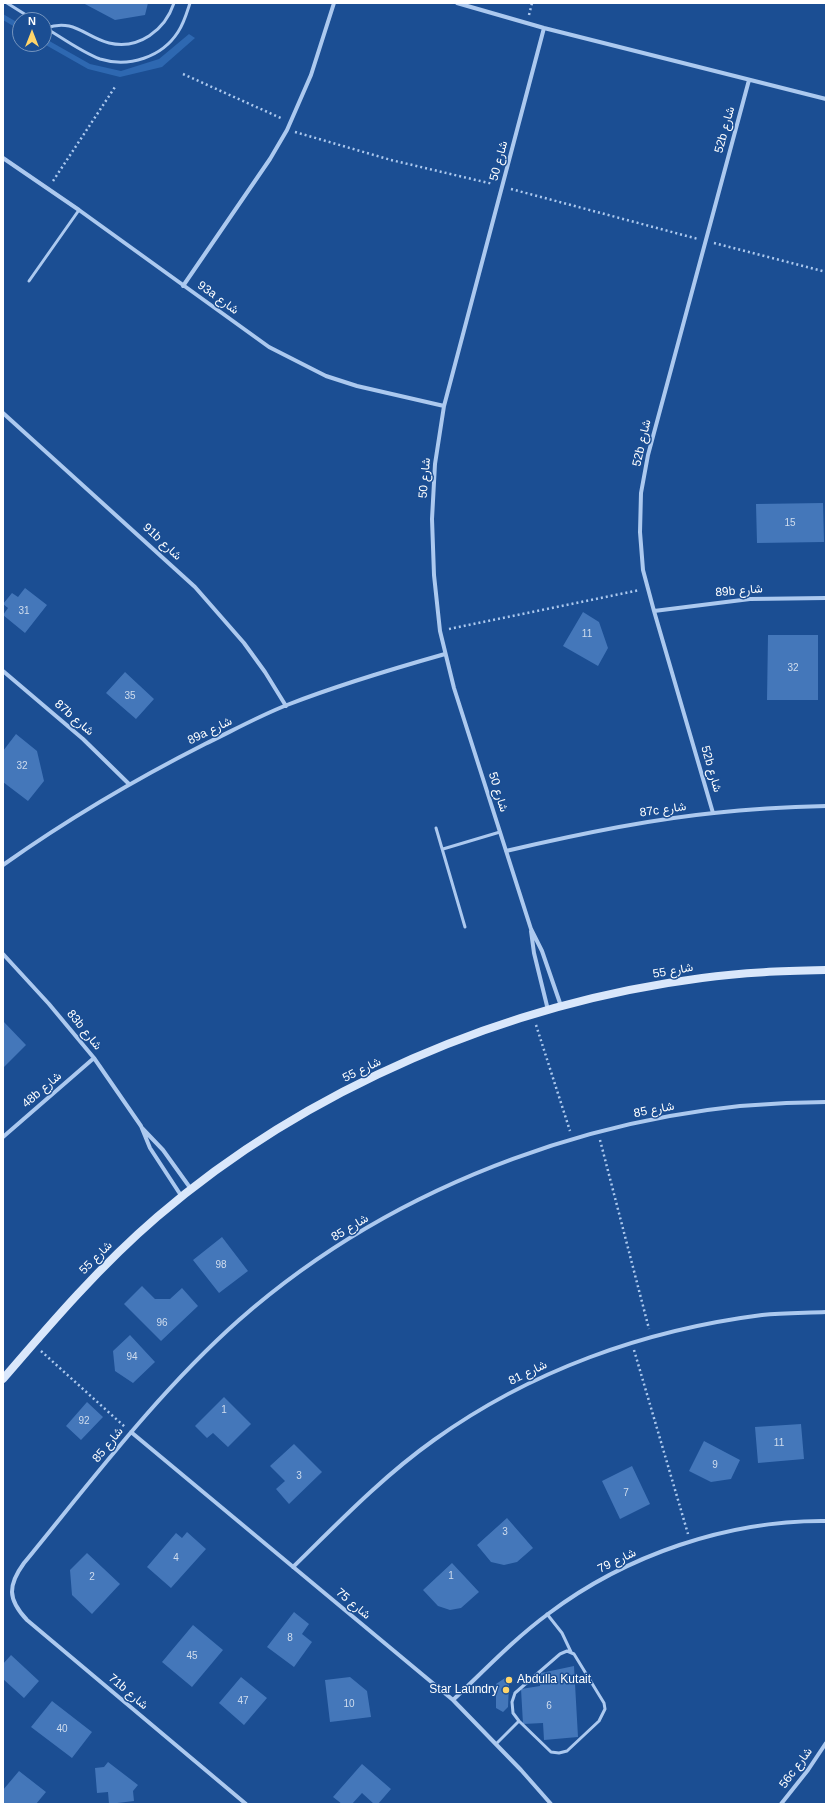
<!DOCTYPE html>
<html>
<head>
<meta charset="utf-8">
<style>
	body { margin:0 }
	#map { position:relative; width:829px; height:1807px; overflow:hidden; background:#1b4e93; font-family:Helvetica,sans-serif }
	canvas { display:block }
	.frame { position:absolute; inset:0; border:4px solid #fff; pointer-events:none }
	.north { position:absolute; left:12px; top:12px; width:40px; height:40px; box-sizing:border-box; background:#1b4e93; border:1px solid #7695be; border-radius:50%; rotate:0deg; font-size:11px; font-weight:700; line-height:16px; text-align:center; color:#fff }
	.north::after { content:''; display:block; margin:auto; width:14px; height:18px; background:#ffd56a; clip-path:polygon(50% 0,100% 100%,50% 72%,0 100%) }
</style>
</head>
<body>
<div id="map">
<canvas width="829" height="1807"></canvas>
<div class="frame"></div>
<div class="north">N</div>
</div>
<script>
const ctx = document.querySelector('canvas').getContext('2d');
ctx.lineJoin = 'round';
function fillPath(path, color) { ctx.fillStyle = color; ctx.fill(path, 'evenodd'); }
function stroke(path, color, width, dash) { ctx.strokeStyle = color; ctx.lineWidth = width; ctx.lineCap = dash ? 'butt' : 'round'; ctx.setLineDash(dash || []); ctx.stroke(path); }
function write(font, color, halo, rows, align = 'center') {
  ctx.font = font + ' Helvetica,Vazirmatn,sans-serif'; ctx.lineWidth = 3; ctx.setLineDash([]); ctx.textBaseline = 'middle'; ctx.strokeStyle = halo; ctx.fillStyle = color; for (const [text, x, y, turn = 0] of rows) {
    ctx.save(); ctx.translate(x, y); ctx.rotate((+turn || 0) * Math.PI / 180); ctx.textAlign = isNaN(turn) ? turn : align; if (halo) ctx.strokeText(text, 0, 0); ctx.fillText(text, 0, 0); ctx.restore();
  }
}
fillPath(new Path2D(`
	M3,14l17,10v6l-17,-10z
	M189,34l6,4 -33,29 -42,10 -32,-8 -44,-25v-6l46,26 31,7 38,-12z`), '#2e68b1');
fillPath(new Path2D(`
	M83,3h65l-3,12 -30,5z
	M823,503l1,39 -67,1 -1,-39z
	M25,588l22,17 -22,28 -22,-18 5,-7 -5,-4 9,-11 6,4z
	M583,612l16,10 9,26 -10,18 -35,-20z
	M768,635h50v65h-51z
	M125,672l29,27 -18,20 -30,-26z
	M16,734l21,17 7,30 -16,20 -25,-19v-31z
	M3,1021l23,24 -23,23z
	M222,1237l26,34 -29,22 -26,-33z
	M142,1286l13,13h15l12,-11 16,18 -37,35 -37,-37z
	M130,1335l25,27 -22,21 -18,-12 -2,-20z
	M224,1397l27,27 -23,23 -15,-14 -6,5 -12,-12z
	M87,1402l16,15 -22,23 -15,-14z
	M801,1424l3,35 -46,4 -3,-36z
	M704,1441l36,19 -9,19 -20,3 -22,-11z
	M294,1444l28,28 -33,32 -13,-15 9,-8 -15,-15z
	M632,1466l18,38 -30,15 -18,-38z
	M507,1518l26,30 -16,14 -13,3 -13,-3 -14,-17z
	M187,1532l19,17 -35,39 -24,-21 29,-34 6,5z
	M87,1553l33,31 -28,30 -20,-19 -2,-25z
	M452,1563l27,29 -18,16 -11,2 -12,-4 -15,-16z
	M294,1612l15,12 -7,10 10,8 -18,25 -27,-20z
	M193,1625l30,25 -31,37 -30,-25z
	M11,1655l28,26 -15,17 -21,-19v-15z
	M574,1666l4,71 -34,3 -1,-17 -20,1 -2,-35 19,-3 1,-13z
	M241,1677l26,21 -23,27 -25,-22z
	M350,1677l17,14 4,26 -41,5 -5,-42z
	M505,1678l4,6 -1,23 -5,5 -7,-4v-24z
	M52,1701l40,31 -20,26 -41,-31z
	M108,1762l30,23 -5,6 1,10 -25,3 -1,-12 -11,1 -2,-25 9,-1z
	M362,1764l29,25 -13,15h-4l-12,-11 -10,11h-10l-9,-7z
	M19,1771l27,21 -10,12h-33v-14z`), '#4477ba');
stroke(new Path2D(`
	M529,15l3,-12
	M183,74l100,45
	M295,132l96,28 102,24
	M53,181l62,-94
	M511,189l187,50
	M714,243l112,29
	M449,629l191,-39
	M536,1025l34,106
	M600,1140l49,189
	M634,1350l54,184
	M41,1351l84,76`), '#acc9ef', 2.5, [2, 3]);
stroke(new Path2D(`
	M7,3l27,17
	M44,27c17,10 37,25 56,32 29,9 62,-2 78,-27 6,-9 9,-20 12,-29
	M46,28c28,-10 39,9 63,15 30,7 56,-13 65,-40
	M29,281l50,-71
	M436,828l29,99
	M443,849l57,-17
	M547,1614l15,19 9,19
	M567,1651l7,3 30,49 1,6 -6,12 -32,30 -8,2 -8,-1 -32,-31 -6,-8 -1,-11 3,-9 45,-39z
	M496,1744l23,-23`), '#acc9ef', 3);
stroke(new Path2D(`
	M457,3l87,25 282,71
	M544,28l-100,378 -9,58 -3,55 2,56 6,56 14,57 77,241 11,22 19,55
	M3,158l76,52 190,137 57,29 31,10 87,20
	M183,286l87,-127 17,-29 24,-55 23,-72
	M3,413l192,174 49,56 21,29 21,34
	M654,611l96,-12 76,-1
	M3,671l80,68 46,45
	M713,813l-59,-202 -11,-41 -3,-38 1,-39 7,-38 101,-375
	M506,851c68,-16 138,-31 208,-38 37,-4 75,-6 112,-7
	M3,865c65,-46 131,-85 202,-121 27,-13 54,-28 82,-39 51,-20 105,-36 158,-51
	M531,931l3,22 14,57
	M3,954l46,50 45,54 47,68 9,22 32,49
	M142,1128l21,22 28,39
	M3,1137l91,-79
	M131,1432l322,268 68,70 30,34
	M293,1567c45,-44 89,-90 141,-127 96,-69 210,-110 328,-125 21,-2 43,-2 64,-3
	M453,1700c31,-29 61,-61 95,-86 78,-59 180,-94 278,-93
	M246,1804l-219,-184c-20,-21 -19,-35 -3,-57 68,-83 134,-171 215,-243 158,-139 377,-218 587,-218
	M781,1804l27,-34 18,-27`), '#acc9ef', 4);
stroke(new Path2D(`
	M3,1379c49,-57 97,-113 154,-162 150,-129 350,-214 545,-239 41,-6 83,-7 124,-8`), '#d9e7fb', 8);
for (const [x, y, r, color] of [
	[509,1680,4,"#ffd56a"],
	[506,1690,4,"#ffd56a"]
]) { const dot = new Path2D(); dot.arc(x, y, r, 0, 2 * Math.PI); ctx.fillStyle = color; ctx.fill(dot); stroke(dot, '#1b4e93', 1.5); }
write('10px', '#d0ddee', null, [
	["15",790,523],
	["31",24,611],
	["11",587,634],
	["32",793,668],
	["35",130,696],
	["32",22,766],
	["98",221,1265],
	["96",162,1323],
	["94",132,1357],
	["1",224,1410],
	["92",84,1421],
	["11",779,1443],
	["9",715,1465],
	["3",299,1476],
	["7",626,1493],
	["3",505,1532],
	["4",176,1558],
	["1",451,1576],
	["2",92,1577],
	["8",290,1638],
	["45",192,1656],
	["47",243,1701],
	["10",349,1704],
	["6",549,1706],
	["40",62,1729]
]);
write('12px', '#fff', '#1b4e93', [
	["52b شارع",725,130,-75],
	["شارع 50",499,161,-75],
	["93a شارع",218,298,36],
	["52b شارع",642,443,-77],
	["شارع 50",425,478,-85],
	["91b شارع",162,542,43],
	["89b شارع",739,591,-5],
	["87b شارع",74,718,41],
	["89a شارع",210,731,-26],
	["52b شارع",711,769,74],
	["شارع 50",498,792,73],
	["87c شارع",663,810,-8],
	["شارع 55",673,971,-10],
	["83b شارع",84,1030,51],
	["شارع 55",362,1070,-26],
	["48b شارع",42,1090,-41],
	["شارع 85",654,1110,-11],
	["شارع 85",350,1228,-31],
	["شارع 55",96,1258,-45],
	["شارع 81",528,1373,-26],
	["شارع 85",108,1445,-51],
	["شارع 79",617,1561,-26],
	["شارع 75",353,1604,40],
	["71b شارع",128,1692,40],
	["56c شارع",796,1768,-54]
]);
write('12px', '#fff', '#1b4e93', [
	["Abdulla Kutait",517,1680],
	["Star Laundry",498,1690,"right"]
], 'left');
</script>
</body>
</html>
